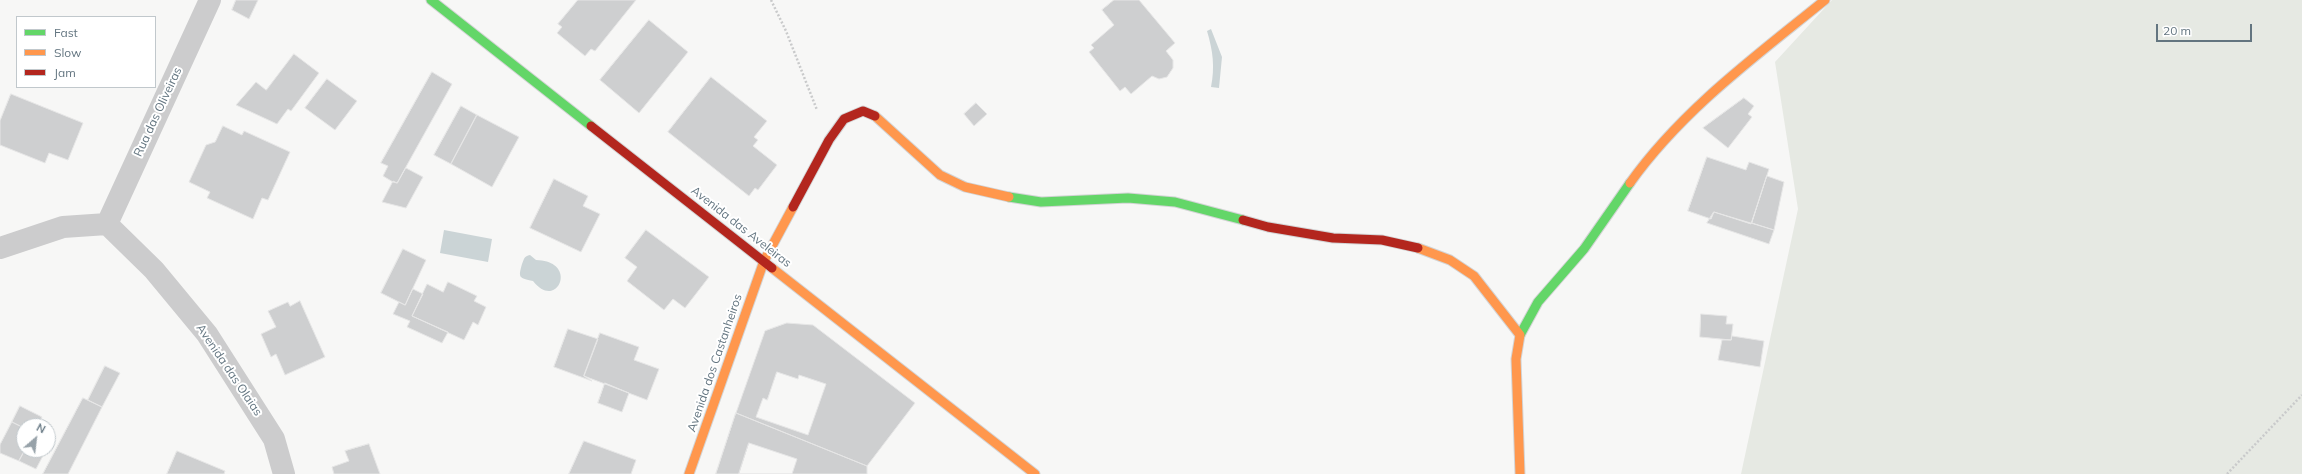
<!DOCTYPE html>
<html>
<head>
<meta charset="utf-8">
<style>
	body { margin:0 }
	#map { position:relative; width:2302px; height:474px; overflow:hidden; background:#f7f7f6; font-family:Mulish,sans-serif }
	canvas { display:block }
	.legend { position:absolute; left:16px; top:16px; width:140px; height:72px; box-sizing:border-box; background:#fff; border:1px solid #c1c8cc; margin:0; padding:5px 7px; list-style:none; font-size:12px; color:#637580 }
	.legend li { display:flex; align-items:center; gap:8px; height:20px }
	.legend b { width:20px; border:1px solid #c1c8cc }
	.north { position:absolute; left:16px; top:418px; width:40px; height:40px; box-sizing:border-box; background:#fff; border:1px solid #c1c8cc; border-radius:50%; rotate:28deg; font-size:11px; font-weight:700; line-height:16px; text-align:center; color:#637580 }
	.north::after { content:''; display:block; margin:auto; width:14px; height:18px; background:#97a2a9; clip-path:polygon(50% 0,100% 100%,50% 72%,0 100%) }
	.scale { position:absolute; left:2156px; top:24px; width:96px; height:18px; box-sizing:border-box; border:2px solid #637580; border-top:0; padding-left:5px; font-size:12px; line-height:14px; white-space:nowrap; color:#637580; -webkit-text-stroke:3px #fff; paint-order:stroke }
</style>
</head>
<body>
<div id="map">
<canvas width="2302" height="474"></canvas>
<ul class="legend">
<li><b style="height:5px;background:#63d668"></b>Fast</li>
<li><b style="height:5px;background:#ff974d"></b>Slow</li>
<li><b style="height:5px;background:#b3261e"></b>Jam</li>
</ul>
<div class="north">N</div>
<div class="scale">20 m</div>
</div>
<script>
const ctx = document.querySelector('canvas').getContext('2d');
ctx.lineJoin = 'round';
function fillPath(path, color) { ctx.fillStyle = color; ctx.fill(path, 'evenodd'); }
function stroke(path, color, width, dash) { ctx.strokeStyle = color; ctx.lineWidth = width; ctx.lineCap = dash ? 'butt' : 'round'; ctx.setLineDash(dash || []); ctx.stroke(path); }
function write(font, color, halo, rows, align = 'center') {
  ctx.font = font + ' Mulish,sans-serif'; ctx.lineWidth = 4; ctx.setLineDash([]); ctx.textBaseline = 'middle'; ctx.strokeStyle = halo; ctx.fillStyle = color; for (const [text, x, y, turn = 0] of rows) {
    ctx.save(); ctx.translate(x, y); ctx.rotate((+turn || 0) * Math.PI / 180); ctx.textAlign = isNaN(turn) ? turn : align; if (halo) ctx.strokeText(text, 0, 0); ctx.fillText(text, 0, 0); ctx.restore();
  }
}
fillPath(new Path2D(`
	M1832,0h470v474h-561l57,-265 -23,-147z`), '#e6e9e3');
fillPath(new Path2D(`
	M1211,29l11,28 -3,31 -8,-1c4,-20 2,-36 -4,-56z
	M444,230l48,9 -4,23 -48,-9z
	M530,255l6,5c44,1 21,52 -3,21 -14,-3 -15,-3 -11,-17 2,-5 2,-8 8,-9z`), '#cbd4d6');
const building = new Path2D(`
	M236,0h22l-9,19 -17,-9z
	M578,0h58l-41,51 -4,-2 -6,7 -28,-23 5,-6 -4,-3z
	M1114,0h25l36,43 -9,8 7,9v8l-6,9 -8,2 -7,-3 -21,18 -6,-7 -5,4 -31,-39 5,-4 -3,-3 23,-20 -12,-15z
	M649,20l39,32 -49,61 -39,-33z
	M294,54l25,19 -28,38 -3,-2 -11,15 -41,-19 20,-23 10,8z
	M432,72l20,12 -55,99 -4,-1 -10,-6 5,-10 -7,-3z
	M711,77l56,44 -13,16 4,3 -5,6 24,19 -19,25 -3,-2 -6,8 -81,-64z
	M327,79l30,22 -22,29 -30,-22z
	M11,94l72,29 -15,37 -19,-7 -4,10 -45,-18v-24z
	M1744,98l10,8 -6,8 4,3 -24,31 -25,-20z
	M976,103l11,11 -13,12 -10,-12z
	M461,106l16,9 -26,49 -17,-9z
	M477,115l42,22 -27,50 -41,-23z
	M223,126l19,9 2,-4 46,21 -22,48 -6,-2 -9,21 -46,-21 3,-6 -21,-10 17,-37 9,-3z
	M1707,157l39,13 3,-8 20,7 -18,55 -37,-12 -3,7 -23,-8z
	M406,168l17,9 -17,31 -24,-6 11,-21 4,2z
	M1767,176l17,6 -10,48 -22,-7z
	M554,179l34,17 -5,10 17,8 -19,38 -51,-24z
	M1714,212l60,18 -5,14 -62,-21z
	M646,230l63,47 -24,31 -12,-9 -9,11 -37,-29 10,-14 -12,-9z
	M403,249l23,11 -21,45 -24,-12z
	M448,282l29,14 -3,5 12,6 -8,18 -5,-3 -9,18 -52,-24 15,-32 16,8z
	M413,289l10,5 -11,22 36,16 -6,11 -35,-16 3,-6 -17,-7 6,-12 6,3z
	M300,301l25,56 -40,18 -9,-21 -5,3 -10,-23 15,-7 -8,-16 20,-9 2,4z
	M1701,314l26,2 -1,8h7l-2,16 -31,-3z
	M787,323l26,2 102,78 -48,63 -131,-53 29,-82z
	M568,329l30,10 -14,37 8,5 -38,-14z
	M600,333l39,14 -5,13 25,9 -12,31 -63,-24z
	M1732,336l32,5 -4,26 -42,-7 4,-20h9z
	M105,366l15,7 -18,34 -14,-7z
	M777,372l21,7 1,-4 27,9 -18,51 -52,-18 7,-19 4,2z
	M605,383l24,10 -7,19 -24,-9z
	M83,398l19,9 -34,67h-25z
	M20,406l22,11 -5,9h-13v2l-12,-6z
	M736,413l131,53v8h-151z
	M12,422l12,6 1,22 -6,11 -19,-8v-8z
	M584,441l52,19 -5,14h-62z
	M749,443l48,16 -5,15h-53z
	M369,444l11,30h-46l-2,-7 17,-6 -4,-10z
	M25,450h21l-10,19 -17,-8z
	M177,451l48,20 -1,3h-57z`);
fillPath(building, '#cecfd0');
stroke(building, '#e6e6e6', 1);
const fast = new Path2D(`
	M431,0l160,126
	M1009,197l32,5 87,-4 47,4 68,18
	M1520,335l18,-33 46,-53 46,-66`);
const slow = new Path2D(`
	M875,116l65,59 25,12 44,10
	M1630,183c52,-73 126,-127 195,-183
	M1418,248l32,12 24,16 46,59 -4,24 4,115
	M772,268l263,206
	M689,474l75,-213 29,-54`);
const jam = new Path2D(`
	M591,126l181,142
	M793,207l36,-67 15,-21 19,-8 12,5
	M1243,220l25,7 65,11 49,2 36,8`);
stroke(fast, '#d3d4d5', 11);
stroke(slow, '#d3d4d5', 11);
stroke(jam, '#d3d4d5', 11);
stroke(new Path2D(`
	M771,0l15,31 31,79
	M2227,474l75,-79`), '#c9cacb', 2.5, [2, 2]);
stroke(new Path2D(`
	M107,224l47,46 53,64 67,105 10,35
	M107,224l103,-224
	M0,248l63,-21 44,-3`), '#cccccd', 22);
stroke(fast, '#63d668', 9);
stroke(slow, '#ff974d', 9);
stroke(jam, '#b3261e', 9);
write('12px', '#637580', '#fff', [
	["Rua das Oliveiras",158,112,-65],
	["Avenida das Aveleiras",741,227,38],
	["Avenida dos Castanheiros",715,363,-71],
	["Avenida das Olaias",229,370,56]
]);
</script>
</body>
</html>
